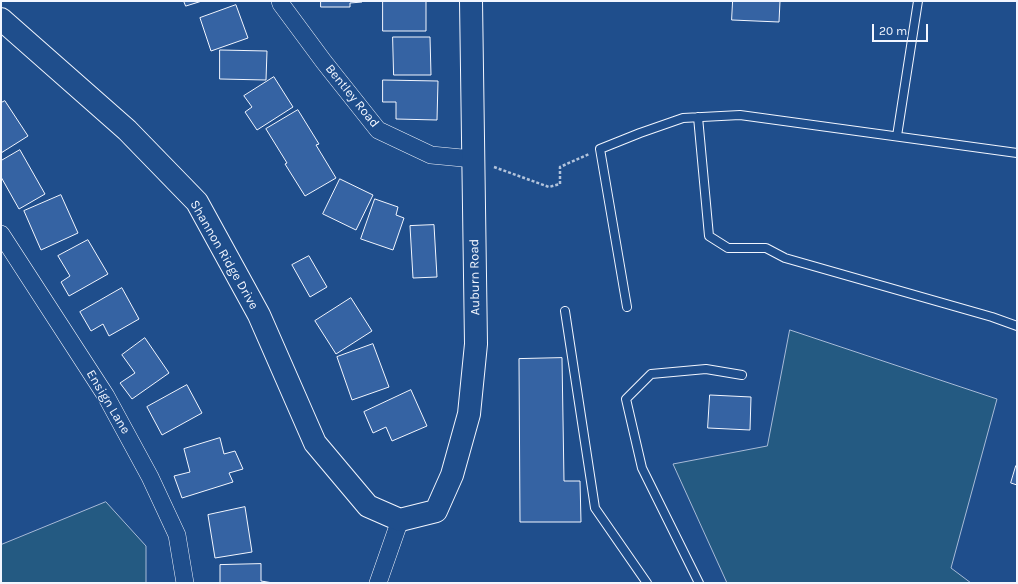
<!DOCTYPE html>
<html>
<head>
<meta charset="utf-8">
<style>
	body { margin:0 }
	#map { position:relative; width:1018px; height:584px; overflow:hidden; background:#1f4e8c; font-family:Karla,sans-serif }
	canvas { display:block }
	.frame { position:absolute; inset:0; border:2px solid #f2f6ff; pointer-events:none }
	.scale { position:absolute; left:872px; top:24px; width:56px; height:18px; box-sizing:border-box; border:2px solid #f2f6ff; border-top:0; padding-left:5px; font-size:12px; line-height:14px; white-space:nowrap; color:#f2f6ff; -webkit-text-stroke:3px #1f4e8c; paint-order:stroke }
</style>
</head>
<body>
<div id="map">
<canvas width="1018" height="584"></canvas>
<div class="frame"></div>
<div class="scale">20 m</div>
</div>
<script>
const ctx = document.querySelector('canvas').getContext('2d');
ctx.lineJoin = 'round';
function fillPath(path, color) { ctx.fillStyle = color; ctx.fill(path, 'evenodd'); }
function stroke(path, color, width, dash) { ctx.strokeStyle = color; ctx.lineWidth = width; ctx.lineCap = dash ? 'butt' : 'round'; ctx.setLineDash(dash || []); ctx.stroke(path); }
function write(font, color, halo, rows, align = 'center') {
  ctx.font = font + ' Karla,sans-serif'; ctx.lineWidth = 3; ctx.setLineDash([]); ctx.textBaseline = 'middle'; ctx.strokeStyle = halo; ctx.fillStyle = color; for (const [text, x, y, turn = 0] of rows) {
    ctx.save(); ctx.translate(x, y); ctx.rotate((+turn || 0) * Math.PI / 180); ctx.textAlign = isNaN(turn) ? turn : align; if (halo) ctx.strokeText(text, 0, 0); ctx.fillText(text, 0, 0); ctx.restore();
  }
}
const green = new Path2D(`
	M790,330l207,69 -46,169 20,15h-244l-54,-119 94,-18z
	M106,502l40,44v37h-145v-38z`);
fillPath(green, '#245a82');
stroke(green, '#a8bbd7', 1);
const building = new Path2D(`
	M184,1h18l-16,5z
	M321,1h41v1l-12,1v4h-29z
	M383,1h43v30h-43z
	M733,1h47l-1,21 -47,-2z
	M236,5l12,33 -37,13 -11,-33z
	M393,37h37l1,38h-37z
	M220,50l47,1 -1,29 -46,-1z
	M274,77l19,30 -36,23 -12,-18 7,-5 -8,-11z
	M383,80l55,1 -1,39 -41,-1v-17h-13z
	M5,101l23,35 -27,17v-50z
	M298,110l21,34 -3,1 20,33 -31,18 -20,-32 2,-1 -21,-34z
	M20,150l25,44 -26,15 -18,-32v-16z
	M340,179l33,16 -17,35 -33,-16z
	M61,195l17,38 -37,17 -17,-39z
	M375,199l23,8 -2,8 8,3 -11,32 -32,-11z
	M434,225l3,52 -24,1 -3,-52z
	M88,240l20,34 -39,22 -8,-14 9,-6 -12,-20z
	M309,256l18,31 -17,10 -18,-32z
	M122,288l17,31 -30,17 -6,-12 -12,7 -11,-19z
	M351,298l21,33 -36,23 -21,-33z
	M145,338l24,35 -37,26 -12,-16 15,-10 -13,-18z
	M373,344l16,43 -37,13 -15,-43z
	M562,358l2,123h16l1,41h-61l-1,-163z
	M187,385l15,28 -40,22 -15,-28z
	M411,390l16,36 -35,15 -6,-14 -13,6 -9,-21z
	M710,395l41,2 -1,33 -42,-2z
	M220,438l4,16 11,-3 8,18 -14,4 4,9 -51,16 -8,-22 16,-4 -6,-23z
	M1016,466l1,1v18l-6,-2z
	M245,507l7,45 -37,6 -7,-43z
	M261,564v17l12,2h-53v-18z`);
fillPath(building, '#3563a3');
stroke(building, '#f2f6ff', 1);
const lane = new Path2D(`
	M698,117l11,119 19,12h38l19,10 207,59 25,9
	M897,136l21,-135
	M627,307l-27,-158 40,-16 43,-15 57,-3 277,38
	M565,311l30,197 52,75
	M699,583l-57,-115 -16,-69 25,-25 55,-5 36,6`);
const street = new Path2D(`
	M280,1l1,3 43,58 54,68 53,25 42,4
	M1,234l105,162 44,81 27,58 8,48
	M378,583l22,-63`);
const secondary = new Path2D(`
	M1,19l126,111 70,72 62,113 56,128 53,63 32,14 36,-9 16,-36 17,-61 7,-70 -5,-343`);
stroke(lane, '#f2f6ff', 10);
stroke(street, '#f2f6ff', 18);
stroke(secondary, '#f2f6ff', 24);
stroke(new Path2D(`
	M494,167l55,20 11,-3v-17l29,-13`), '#b3c4dc', 2.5, [3, 2]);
stroke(lane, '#1f4e8c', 8);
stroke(street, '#1f4e8c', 17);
stroke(secondary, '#1f4e8c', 22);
write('13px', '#f2f6ff', '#1f4e8c', [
	["Bentley Road",352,96,51],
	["Shannon Ridge Drive",224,255,60],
	["Auburn Road",475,277,-91],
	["Ensign Lane",108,402,59]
]);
</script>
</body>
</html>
